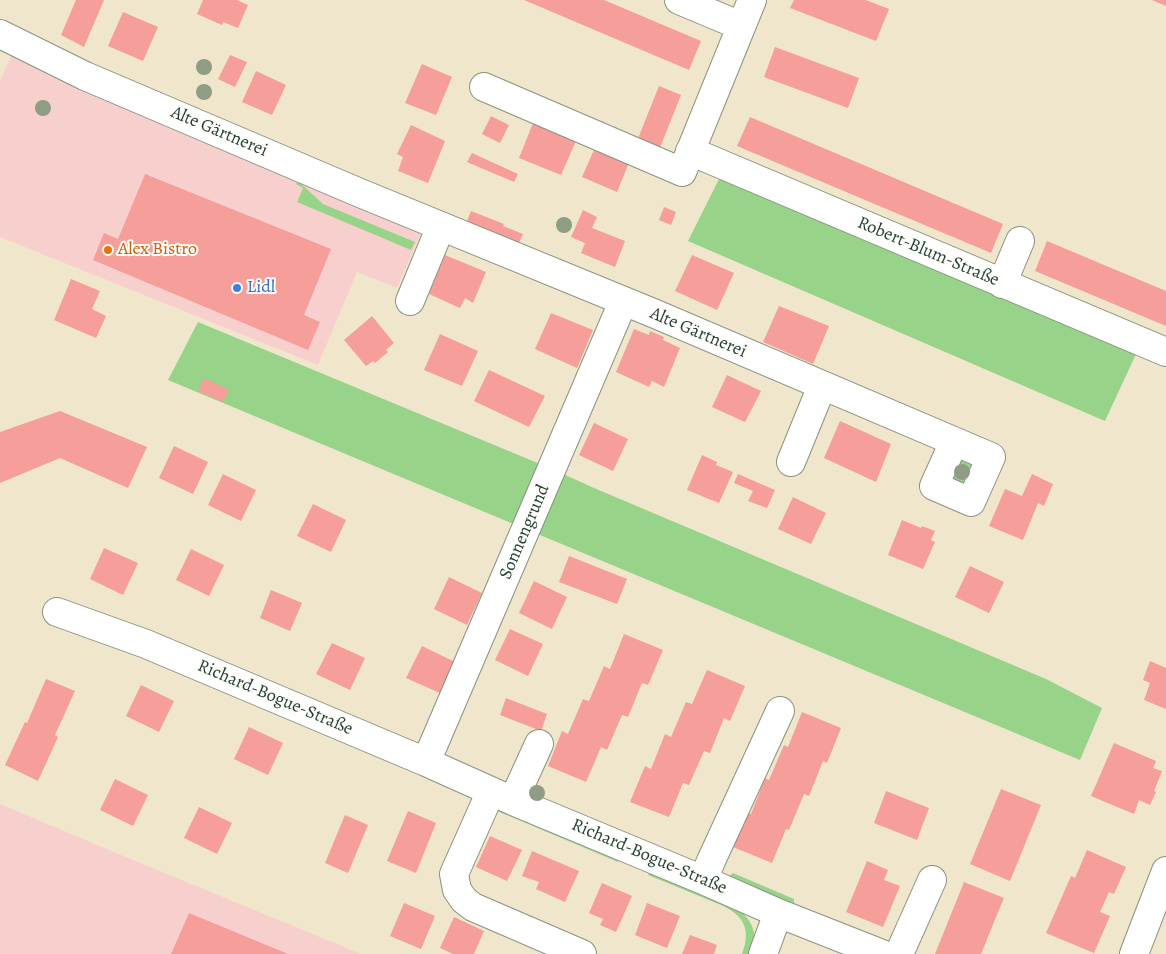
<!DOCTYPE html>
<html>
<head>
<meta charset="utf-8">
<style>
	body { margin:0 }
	canvas { display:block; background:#f0e6cb }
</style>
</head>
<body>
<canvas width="1166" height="954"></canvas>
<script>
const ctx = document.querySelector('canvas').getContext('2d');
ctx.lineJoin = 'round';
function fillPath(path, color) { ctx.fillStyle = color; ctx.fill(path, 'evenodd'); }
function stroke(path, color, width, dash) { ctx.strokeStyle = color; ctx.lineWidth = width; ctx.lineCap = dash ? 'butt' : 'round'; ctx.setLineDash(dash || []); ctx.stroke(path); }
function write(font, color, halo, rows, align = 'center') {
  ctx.font = font + ' Alegreya,serif'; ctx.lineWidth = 4; ctx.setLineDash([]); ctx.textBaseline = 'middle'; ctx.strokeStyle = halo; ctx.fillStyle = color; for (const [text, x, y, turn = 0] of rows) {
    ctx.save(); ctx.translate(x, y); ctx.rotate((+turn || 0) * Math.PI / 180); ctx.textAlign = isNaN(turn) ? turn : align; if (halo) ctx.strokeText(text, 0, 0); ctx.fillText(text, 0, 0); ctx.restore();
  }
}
fillPath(new Path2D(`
	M20,37l411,172 -34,79 -40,-16 -39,93 -318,-128v-156z
	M0,804l121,51 240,99h-361z`), '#f7d0cd');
fillPath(new Path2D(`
	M719,179l417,175 -31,67 -417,-180z
	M298,181l25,23 92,38 -4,8 -114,-48 6,-14 -7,-4z
	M198,322l354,147 42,19 452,191 56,29 -22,52 -912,-380z
	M960,455l17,7 -12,28 -18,-8z
	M499,807l120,49 -1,6 -123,-52z
	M651,870l89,40c14,14 18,25 11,44h-9c9,-24 3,-38 -21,-49l-73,-30z
	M733,873l61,26v8l-68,-29z`), '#97d388');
fillPath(new Path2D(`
	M76,0h28l-20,47 -23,-12z
	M203,0h34l11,5 -10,23 -15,-6 -1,3 -25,-11z
	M524,0h80l97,41 -12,29z
	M794,0h72l23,9 -13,32 -86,-33z
	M1152,0h14v6z
	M123,12l35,15 -15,34 -35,-15z
	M775,47l84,31 -11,30 -84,-31z
	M230,55l17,7 -12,25 -17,-8z
	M422,64l30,13 -16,38 -31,-12z
	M256,71l30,14 -14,30 -30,-13z
	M659,86l22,9 -22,55 -22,-9z
	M491,116l18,9 -9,18 -18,-9z
	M750,117l253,107 -12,29 -254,-107z
	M533,123l43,18 -15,34 -42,-17z
	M411,125l34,16 -17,42 -30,-12 5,-14 -6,-3z
	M597,143l33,17 -13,32 -35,-15z
	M472,153l46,21 -4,8 -47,-20z
	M145,174l186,75 -27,66 16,7 -12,28 -215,-90 11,-27 14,6z
	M664,207l12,5 -5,13 -12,-5z
	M583,210l14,7 -5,11 33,13 -10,26 -34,-14 4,-10 -14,-6z
	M471,211l33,13 -1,2 20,8 -6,13 -51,-23z
	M1047,241l119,50v35l-131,-55z
	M445,255l41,17 -13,31 -8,-5 -5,10 -31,-14z
	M692,255l42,18 -17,37 -42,-19z
	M71,279l29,12 -8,18 14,7 -10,22 -42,-18z
	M779,306l50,20 -16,38 -50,-22z
	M551,313l42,17 -16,38 -42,-19z
	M372,316l22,27 -8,7 2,2 -13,11 -2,-2 -7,5 -22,-26z
	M634,329l15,6 1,-4 14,6 -1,3 17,8 -16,39 -12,-6 -3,6 -33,-15z
	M440,334l38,17 -16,35 -38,-16z
	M489,370l56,26 -16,31 -55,-26z
	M727,375l34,16 -16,31 -33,-15z
	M204,378l25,12 -6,12 -25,-11z
	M60,411l87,36 -19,41 -68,-30 -60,25v-51z
	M840,421l51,23 -15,38 -52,-24z
	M594,423l34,16 -15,32 -34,-16z
	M174,446l34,16 -15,32 -34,-16z
	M702,455l15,7 -1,3 17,7 -14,31 -32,-13z
	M223,474l33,16 -15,31 -33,-16z
	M738,474l37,16 -8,18 -19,-7 5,-10 -19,-8z
	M1032,474l21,10 -9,22 -6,-3 -15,37 -34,-14 16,-37 17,7z
	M793,497l33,16 -15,31 -33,-15z
	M313,504l33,16 -15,32 -34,-16z
	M902,520l19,8 1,-2 13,5 -4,9 4,2 -12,27 -35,-14z
	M104,548l34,15 -15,32 -33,-16z
	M191,549l33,16 -15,31 -33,-16z
	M569,556l58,23 -10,25 -58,-22z
	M970,566l34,16 -15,31 -34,-16z
	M449,577l33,16 -15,32 -33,-16z
	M534,581l33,16 -15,32 -33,-16z
	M271,590l31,13 -12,28 -30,-13z
	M510,629l33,15 -15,32 -33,-16z
	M624,634l39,16 -15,35 -6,-2 -14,34 -6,-2 -15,35 -6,-3 -15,35 -38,-16 14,-35 6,3 15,-35 6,2 15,-35 6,3z
	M332,643l33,15 -15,32 -34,-16z
	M422,646l33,16 -15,31 -34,-15z
	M1150,661l16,7v41l-22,-9 6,-17 -7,-3z
	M707,670l38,16 -15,35 -6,-3 -14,35 -6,-2 -15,34 -6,-2 -14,34 -39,-15 15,-36 6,3 14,-35 6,3 15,-35 6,2z
	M46,679l29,12 -20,44 3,2 -20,44 -33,-16 20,-43 2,1z
	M141,685l33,16 -15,31 -33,-16z
	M506,698l41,16 -6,17 -41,-16z
	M802,712l39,16 -14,35 -4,-2 -14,35 -5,-2 -15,36 -3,-1 -14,34 -39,-16 15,-34 3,1 14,-36 4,2 15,-35 4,2z
	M249,727l34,16 -15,32 -34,-16z
	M1114,743l42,18 -3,7 9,3 -8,20 2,1 -6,13 -11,-5 -5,14 -43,-18z
	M115,779l33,16 -15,31 -33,-16z
	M1001,789l40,16 -31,76 -40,-17z
	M886,791l43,17 -12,32 -43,-17z
	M199,807l33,16 -15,31 -33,-16z
	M408,811l28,12 -20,50 -29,-12z
	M345,815l23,10 -20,48 -23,-10z
	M490,836l32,14 -15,31 -31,-14z
	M1087,850l39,17 -12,27 -5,-2 -9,20 10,4 -16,37 -48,-20 25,-57 4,2z
	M532,851l47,20 -14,31 -29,-13 3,-7 -17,-6z
	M867,861l21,9 -4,10 16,6 -17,41 -37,-15z
	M964,882l40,16 -8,19 -15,37h-46z
	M602,883l30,13 -16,36 -16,-7 3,-6 -14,-6z
	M404,903l31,13 -14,33 -31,-13z
	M647,903l33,13 -13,32 -32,-13z
	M189,913l99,41h-117z
	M454,917l30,14 -10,23h-21l-13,-6z
	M690,935l27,10 -3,9h-32z`), '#f59e9a');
const minor = new Path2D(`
	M679,0l62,26
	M0,34l85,42 275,117 293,120 338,144 -20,45 -37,-16 20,-44
	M484,87l198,85 70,-172
	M690,151l476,201
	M1002,284l18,-43
	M410,301l31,-75
	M791,462l31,-76
	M57,612l89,32 280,118 87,39 190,79 75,33 104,41
	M426,762l197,-460
	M491,791l-37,83 3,16 7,10 9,7 109,47
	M513,801l26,-57
	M703,880l8,-19 69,-150
	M763,954l15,-41
	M899,954l33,-74
	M1134,954l32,-83`);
stroke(minor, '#889280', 30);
stroke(minor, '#fff', 28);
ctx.fillStyle = '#8e9d84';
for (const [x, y] of [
	[204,67],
	[204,92],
	[43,108],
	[564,225],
	[962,472],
	[537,793]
]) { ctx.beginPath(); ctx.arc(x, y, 8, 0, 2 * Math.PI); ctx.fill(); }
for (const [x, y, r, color] of [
	[108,250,5,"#e8710a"],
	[237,288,5,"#3f7fe0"]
]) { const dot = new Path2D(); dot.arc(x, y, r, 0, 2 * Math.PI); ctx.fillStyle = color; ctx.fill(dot); stroke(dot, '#fdfcf7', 2); }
write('18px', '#1f3d34', '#fdfcf7', [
	["Alte Gärtnerei",219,132,23],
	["Robert-Blum-Straße",928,252,23],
	["Alte Gärtnerei",698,333,23],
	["Sonnengrund",525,532,-67],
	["Richard-Bogue-Straße",275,698,23],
	["Richard-Bogue-Straße",649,857,23]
]);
write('18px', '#c56008', '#fdfcf7', [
	["Alex Bistro",118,250]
], 'left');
write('18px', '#366cbe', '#fdfcf7', [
	["Lidl",247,288]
], 'left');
</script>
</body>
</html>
